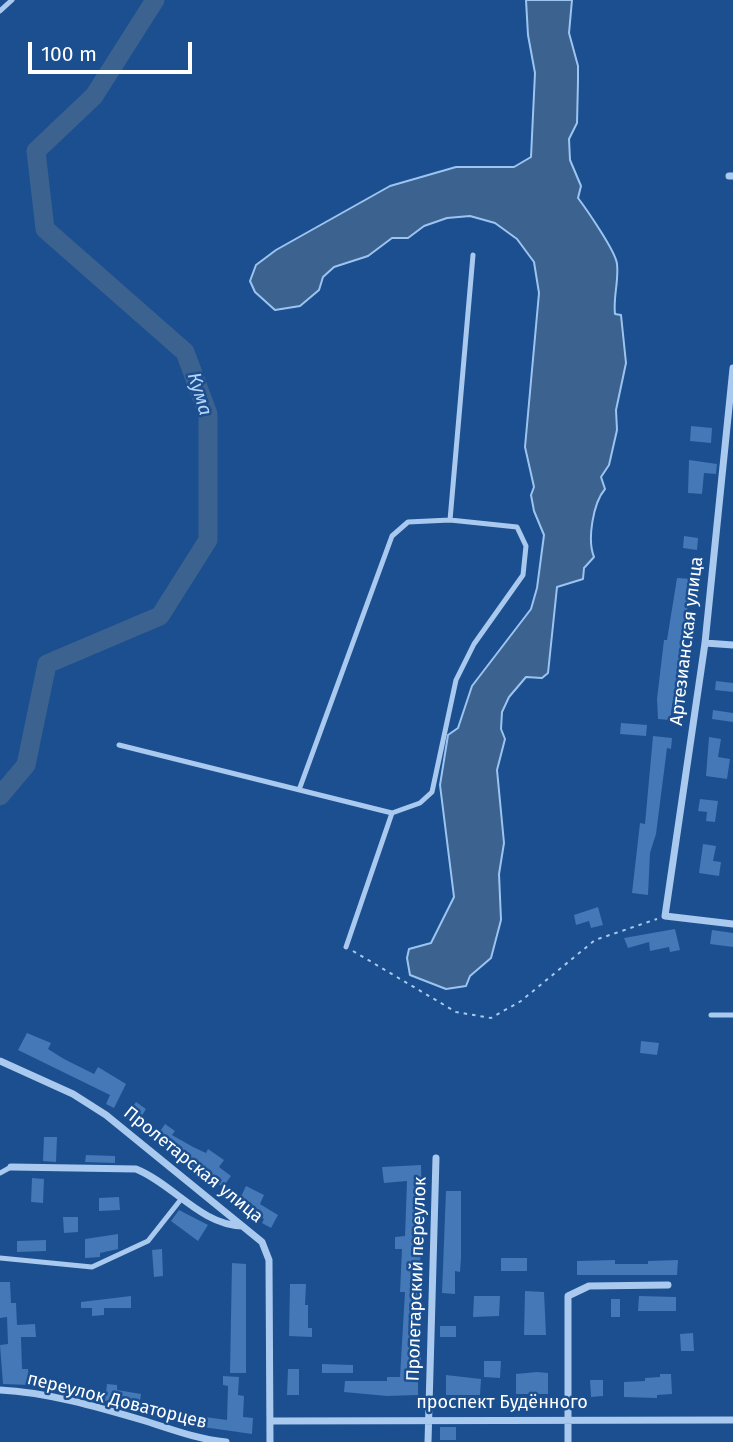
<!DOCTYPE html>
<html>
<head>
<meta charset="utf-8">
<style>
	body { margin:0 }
	#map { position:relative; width:733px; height:1442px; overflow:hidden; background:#1b4f8f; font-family:"Fira Sans",sans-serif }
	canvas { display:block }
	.scale { position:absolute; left:28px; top:42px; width:164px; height:32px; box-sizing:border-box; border:4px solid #fff; border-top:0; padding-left:9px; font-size:21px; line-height:24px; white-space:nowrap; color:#fff; -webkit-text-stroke:5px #1b4f8f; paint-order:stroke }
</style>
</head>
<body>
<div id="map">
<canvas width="733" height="1442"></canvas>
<div class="scale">100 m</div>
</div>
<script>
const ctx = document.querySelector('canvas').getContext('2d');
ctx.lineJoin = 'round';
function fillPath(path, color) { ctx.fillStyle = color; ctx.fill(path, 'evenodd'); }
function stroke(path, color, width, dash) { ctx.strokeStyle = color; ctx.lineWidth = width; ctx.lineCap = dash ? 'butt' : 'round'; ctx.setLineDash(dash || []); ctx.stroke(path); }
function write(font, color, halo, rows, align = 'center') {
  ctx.font = font + ' "Fira Sans",sans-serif'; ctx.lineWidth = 5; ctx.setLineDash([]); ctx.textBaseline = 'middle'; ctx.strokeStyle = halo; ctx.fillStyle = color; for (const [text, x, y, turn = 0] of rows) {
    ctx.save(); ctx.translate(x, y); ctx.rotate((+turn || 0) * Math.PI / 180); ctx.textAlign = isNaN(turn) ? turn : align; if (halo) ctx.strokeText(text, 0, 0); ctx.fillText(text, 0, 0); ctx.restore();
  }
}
const water = new Path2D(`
	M526,0h46l-3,33 9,33v15l-1,42 -8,16 1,21 11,26 -3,12c9,12 38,54 39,66 2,17 -4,33 -2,50l6,1 5,48 -10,47 1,20 -8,35 -8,12 4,12c-12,14 -18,51 -11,68l-10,11 -1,11 -26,8 -9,86 -6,5 -16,-1 -17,20 -7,15 -1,17 4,10 -8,31 7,73 -5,31 2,46 -10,38 -21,18 -4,10 -20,3 -36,-14 -3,-17 2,-9 22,-6 23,-46 -14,-112 8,-50 10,-7 14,-42 59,-77 6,-21 7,-53 -10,-24 -3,-16 3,-8 -9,-40 14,-154 -5,-31 -17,-23 -22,-16 -25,-7 -23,2 -23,8 -16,12h-16l-24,18 -34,11 -11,10 -4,13 -19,16 -25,4 -20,-18 -5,-11 6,-16 20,-15 114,-64 66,-19h58l17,-10 4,-84 -7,-38z`);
fillPath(water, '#3c6290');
stroke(water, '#9cc4f0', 2);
stroke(new Path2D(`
	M0,796l26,-31 21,-101 113,-48 48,-76v-126l-23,-62 -140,-123 -9,-78 58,-55 61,-96`), '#3c6290', 19);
fillPath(new Path2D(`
	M691,426l21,2 -1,15 -21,-2z
	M689,460l28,4 -1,10 -12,-1 -2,21 -14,-1z
	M684,536l14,2 -1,12 -14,-2z
	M677,578l15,1 -22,141 -12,-1 -1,-20 7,-59h3z
	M716,681l17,2v9l-18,-2z
	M713,710l20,3v9l-21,-3z
	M621,723l26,2 -1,11 -26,-2z
	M653,736l19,2 -1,11 -4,-1 -11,86 -6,19 -2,42 -16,-2 8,-70 5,1z
	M709,737l12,2 -3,18 12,2 -3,20 -21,-3z
	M700,799l18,2 -3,21 -9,-1 1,-9 -9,-1z
	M703,844l13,2 -3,15 8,1 -2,14 -20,-3z
	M598,907l5,18 -12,3 -2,-7 -13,4 -2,-10z
	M675,929l5,21 -10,2 -1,-5 -19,4 -1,-9 -21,6 -4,-10z
	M712,930l21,3v14l-23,-3z
	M27,1033l24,10 -3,6 16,10 30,15 4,-7 28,17 -12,24 -8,-4 4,-9 -92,-45z
	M641,1041l18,2 -2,12 -17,-2z
	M136,1102l10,7 -10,16 -11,-7z
	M165,1124l10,7 -3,4 21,12 13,6 2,-4 16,11 -5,7 12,9 -8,11 -31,-21 -1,3 -9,-6 -15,-12 2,-3 -14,-9z
	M44,1137h13l-1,25 -13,-1z
	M86,1155l29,1v7l-30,-1z
	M421,1165l2,83h-2l-3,44 -1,58h4v14h-3v31l-31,1 -43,-4 1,-11h42v-4h13l5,-85h-5l2,-43h-7v-12l10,-1 2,-55 -23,2 -2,-16z
	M32,1178l12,1 -1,24 -12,-1z
	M246,1186l18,9 -4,9 18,11 -7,13 -9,-5 2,-4 -27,-14z
	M446,1191h15v67l-1,14 -5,-1v23l-13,-1z
	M119,1197l1,13 -21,1v-13z
	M179,1210l29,15 -10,16 -27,-20z
	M63,1217h15v15l-14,1z
	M118,1234v15l-18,4v4l-15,1v-19z
	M46,1240v11l-29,1v-11z
	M162,1249l1,27 -9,1 -2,-27z
	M501,1258h26v13h-26z
	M615,1260v4h33v-3l30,-1 -1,15h-100v-14z
	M232,1263l14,1v109h-16z
	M0,1282h10l1,21h5l1,22 18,-1 1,13h-15l1,32h6l1,16 -26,-1 -3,-39 8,-1 -1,-27 -7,1z
	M290,1284h16l-1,21h3v23h4v9l-23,-1z
	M525,1291l19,1 2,43h-22z
	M131,1296v12h-27v7l-12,1v-8h-11v-6z
	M474,1296h26l-1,20 -26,1z
	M639,1296l37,1v14h-38z
	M611,1299h9v18h-9z
	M440,1326h16v11h-16z
	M693,1333l1,18h-13l-1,-17z
	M484,1361h17l-1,17 -16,-1z
	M322,1364l31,1v8h-31z
	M288,1369h11v26h-12z
	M537,1372l11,1v21h-32v-20z
	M660,1374h11l1,20 -15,1v3l-33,-1v-15l21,-1v-3l15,-1z
	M446,1375l35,4 -1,16h-34z
	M223,1376l16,1 -1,18 6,1 -1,21 10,1 -1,16 -56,-8 1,-10 30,4 1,-34 -5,-1z
	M590,1380h13v16l-12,1z
	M107,1384l10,1v5l24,4 -2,13 -34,-6z
	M440,1427h16v13h-16z`), '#4478b7');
stroke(new Path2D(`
	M353,951l103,61 35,6 30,-17 74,-61 62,-21`), '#a9c9ee', 2, [3.5, 5]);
stroke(new Path2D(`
	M0,11l12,-11
	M450,520l23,-265
	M119,745l273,68 -46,134
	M299,790l93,-254 16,-14 42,-2 67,7 9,19 -3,29 -49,69 -18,36 -24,112 -12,11 -28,10
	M711,1015h22
	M0,1173l11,-6
	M0,1258l92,9 56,-26 34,-43`), '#a9c9ee', 5);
stroke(new Path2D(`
	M729,176h4
	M733,368l-28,275 -40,273 68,8
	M705,643l28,2
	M0,1061l73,33 33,21 156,127 7,18 1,182
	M11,1167l125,2c37,15 65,56 106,57
	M0,1390c46,2 98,17 142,30 29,9 54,19 84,22
	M271,1421l462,-1
	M428,1442l8,-284
	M568,1442v-146l21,-10 79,-1`), '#a9c9ee', 7);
write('18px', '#fff', '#1b4f8f', [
	["Артезианская улица",687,641,-83],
	["Пролетарская улица",193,1165,39],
	["Пролетарский переулок",417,1279,-88],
	["переулок Доваторцев",117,1401,14],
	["проспект Будённого",502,1403]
]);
write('italic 19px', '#b5d3f5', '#1b4f8f', [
	["Кума",199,394,73]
]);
</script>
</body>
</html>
